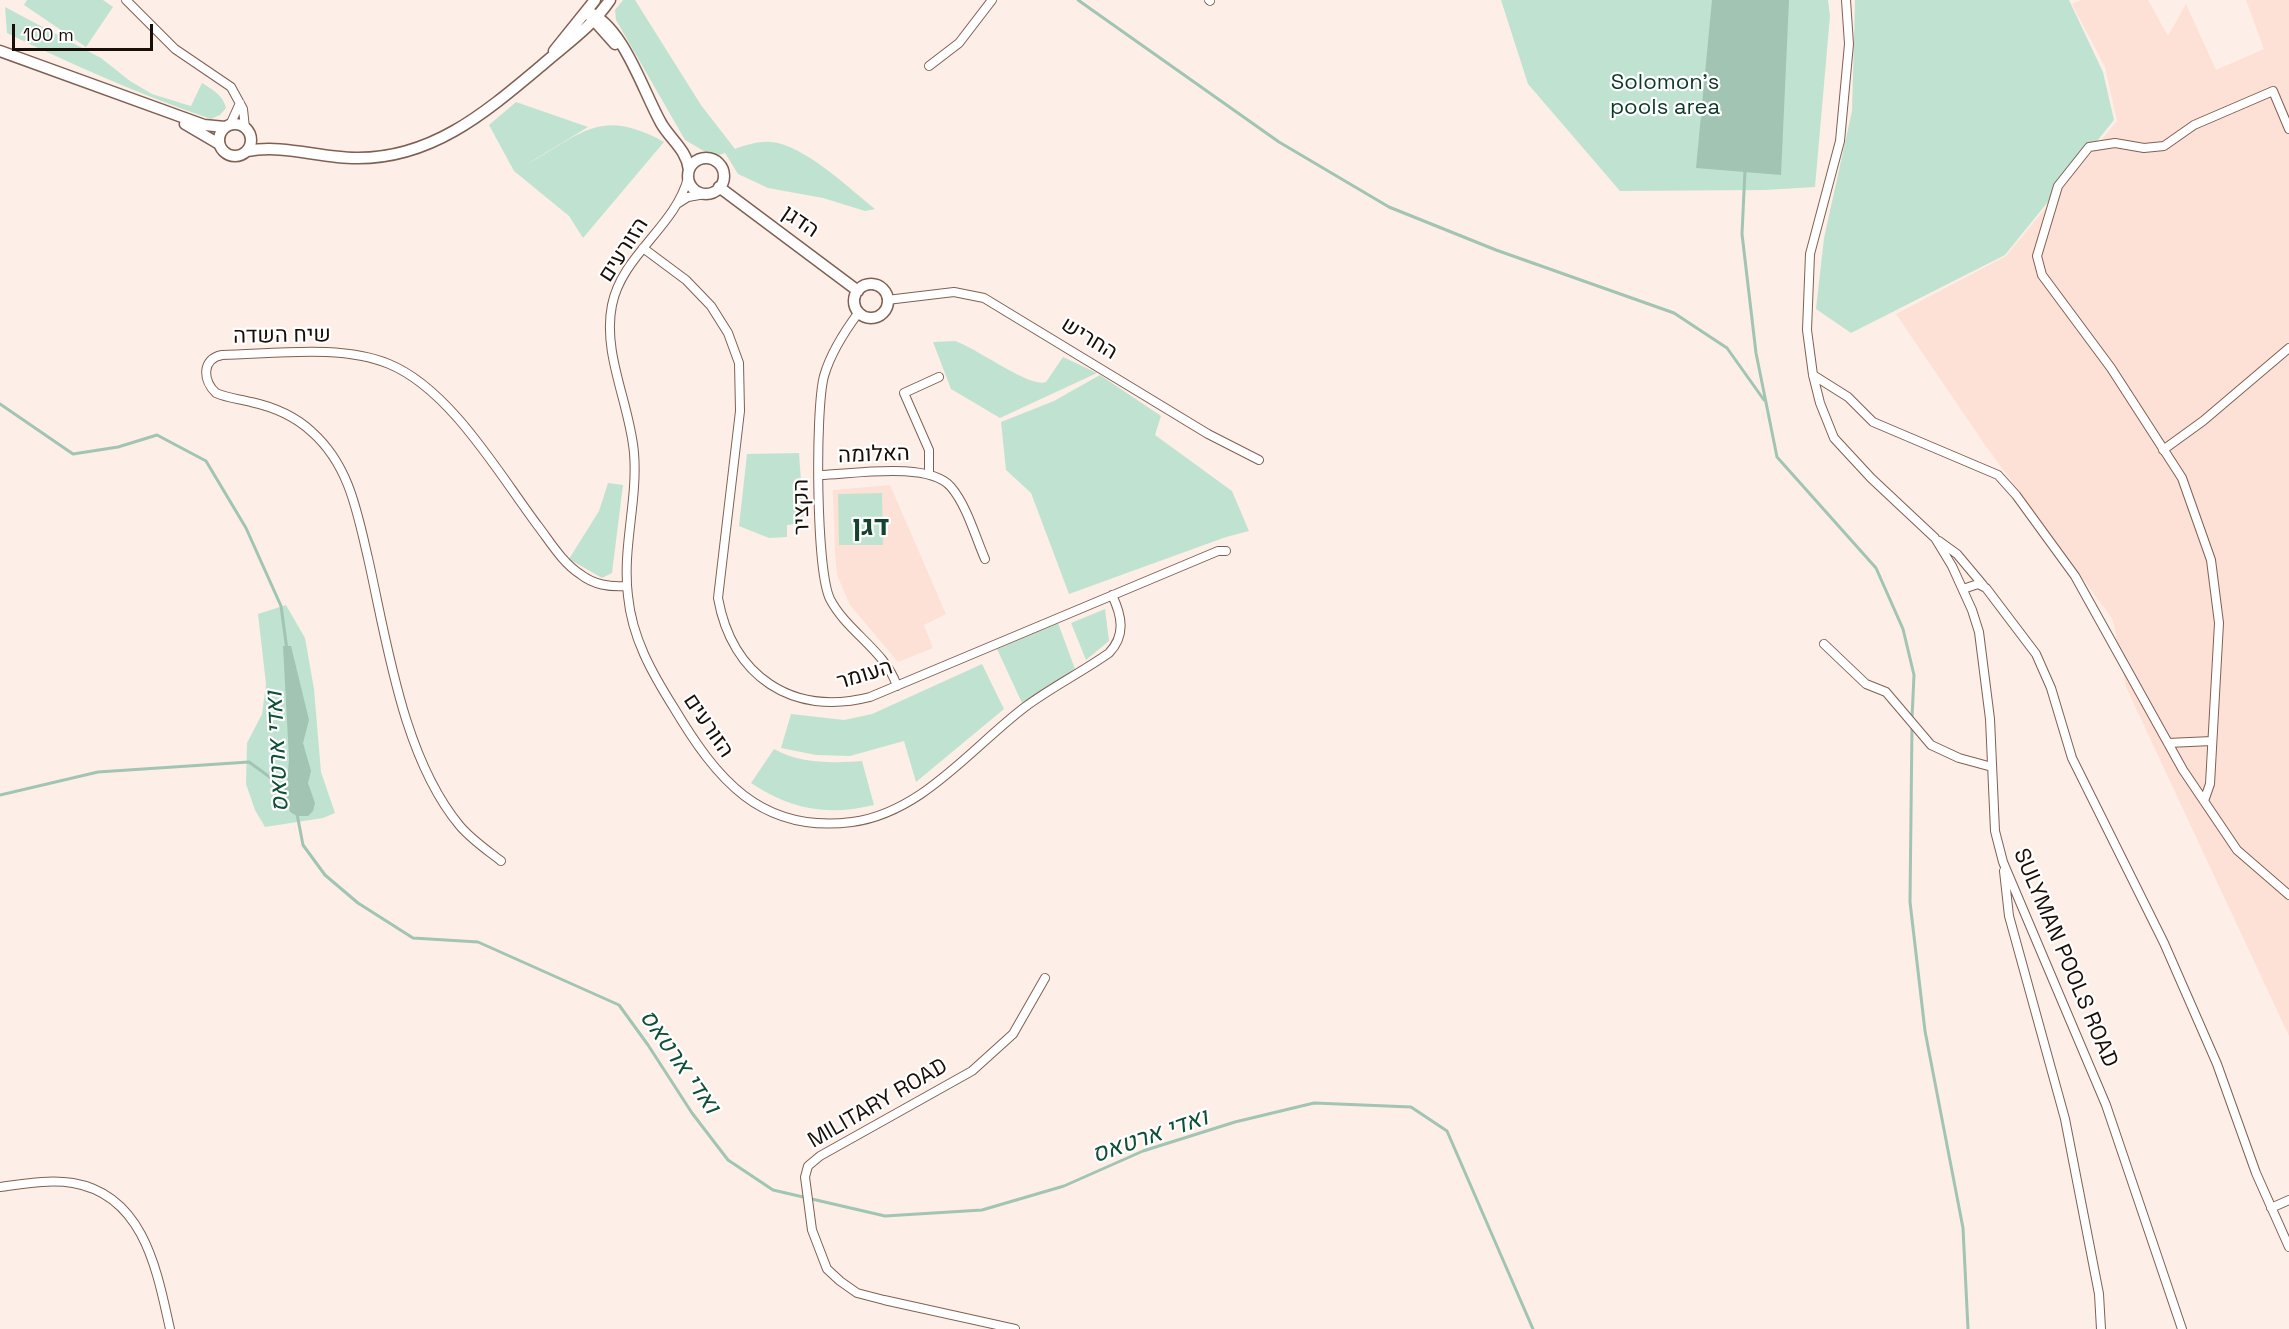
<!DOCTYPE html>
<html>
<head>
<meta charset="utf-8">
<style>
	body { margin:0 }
	#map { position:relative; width:2289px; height:1329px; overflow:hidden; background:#fdeee8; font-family:"Space Grotesk",sans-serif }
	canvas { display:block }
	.scale { position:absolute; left:12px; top:24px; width:141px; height:27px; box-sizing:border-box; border:3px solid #190d08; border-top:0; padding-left:8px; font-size:18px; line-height:21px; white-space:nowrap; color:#190d08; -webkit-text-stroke:4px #fff; paint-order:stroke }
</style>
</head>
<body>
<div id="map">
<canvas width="2289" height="1329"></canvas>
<div class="scale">100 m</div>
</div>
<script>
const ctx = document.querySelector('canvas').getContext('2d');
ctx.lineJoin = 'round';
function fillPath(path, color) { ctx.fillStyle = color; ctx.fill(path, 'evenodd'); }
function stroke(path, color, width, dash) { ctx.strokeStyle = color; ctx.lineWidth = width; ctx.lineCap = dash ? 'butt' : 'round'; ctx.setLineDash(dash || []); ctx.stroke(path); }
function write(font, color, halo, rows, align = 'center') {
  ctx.font = font + ' "Space Grotesk",Heebo,sans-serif'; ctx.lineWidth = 4.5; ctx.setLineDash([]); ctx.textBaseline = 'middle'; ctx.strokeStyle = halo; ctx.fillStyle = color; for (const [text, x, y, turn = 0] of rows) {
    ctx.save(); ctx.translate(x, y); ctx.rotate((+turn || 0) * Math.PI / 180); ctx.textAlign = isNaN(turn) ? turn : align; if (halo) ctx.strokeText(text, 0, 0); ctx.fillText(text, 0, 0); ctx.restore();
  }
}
fillPath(new Path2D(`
	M2081,0h67l20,36 18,-32 30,66 48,-21 -18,-49h43v1036l-163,-349 -13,-67 -130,-178 -87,-128 110,-58 111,-135 -12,-54 -33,-63z
	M890,485l56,129 -22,11 9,23 -35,14 -48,-57 -13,-30 -2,-23 -2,-62z`), '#fde1d6');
fillPath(new Path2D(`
	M27,0h76l10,7 -27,40 -62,-42z
	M623,0h12l66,105 34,44c11,-4 24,-8 36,-7 32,2 79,47 104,67l-10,2 -42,-13 -55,-10 -30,-14 -13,-21 -11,4 -29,-17 -69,-120 -1,-10z
	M1501,0h327l2,16 -15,171 -50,3 -145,1 -92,-107z
	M1855,0h214l34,72 11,48 -109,135 -154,78 -35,-24 8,-71 28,-127z
	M5,7l96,51 29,23 22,13 39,12 11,-23c11,7 21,12 24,25l-6,7 -9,4c-70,-24 -138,-54 -204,-86z
	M516,102l72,25 -64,39c57,-31 75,-60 140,-24l-81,96 -14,-22 -55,-45 -25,-46z
	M955,341c20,6 76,48 91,41l17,-25 34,16 -97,45 -49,-29 -18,-47z
	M1100,375l61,41 -6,19 77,56 17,40 -23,6 -157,57 -38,-101 -25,-23 -5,-48 53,-21z
	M799,453l5,70 -17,2v12l-18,1 -30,-12 8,-72z
	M608,483l15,2 -11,88 -10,5 -33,-19 30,-48z
	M882,493l1,52h-44l-1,-51z
	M286,605l19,33 9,51 7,83 14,41 -12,5 -58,9 -10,-17 -9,-26 1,-41 15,-29 4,-30 -8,-70z
	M1105,609l4,32 -23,19 -15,-37z
	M1058,623l17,46 -53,34 -25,-54z
	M982,664l22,45 -88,73 -12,-41 -54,15 -34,-1 -35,-7 10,-34 53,6 28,-6z
	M774,749c26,15 59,14 88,12l12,44c-46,11 -83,5 -123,-22z`), '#c0e3d1');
fillPath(new Path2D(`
	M1712,0h77l-8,175 -85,-7z
	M283,646h8l18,74 -6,23 8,28 -3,12 7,20 -2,8 -5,5h-11l-7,-4 -4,-14 3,-39z`), '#a1c4b3');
stroke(new Path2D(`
	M1078,0l201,142 110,65 107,43 178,63 53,35 37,52
	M1745,170l-3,64 14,119 21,104 99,111 27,61 11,46 -2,43
	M0,404l73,50 45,-7 39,-12 49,26 40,67 35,78 6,44
	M1912,725l-2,177 15,129 38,197 5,101
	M0,795l98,-23 151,-10 40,29
	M297,814l6,31 22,30 33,28 55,35 65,4 141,63 29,40 44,68 36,47 45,30 112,26 97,-6 82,-24 79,-35 92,-29 79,-19 97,4 36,24 86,198`), '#a1c4b3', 3);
const street = new Path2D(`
	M126,0l49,49 56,38 12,22 2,19
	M1209,0l1,1
	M1846,0l3,44 -9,97 -30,113 -3,76 6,45 7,28 14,35 37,40 64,60 17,28 20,44 7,22 11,87 5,112 8,31 103,243 76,224
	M929,66l30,-23 33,-43
	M230,125l10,-22
	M688,178c-13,49 -66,77 -76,127 -10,49 18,99 22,148 4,47 -12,95 -6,143 4,42 24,77 46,112 42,70 86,126 178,114 70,-9 120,-75 173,-115 27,-20 57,-35 84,-54 17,-18 13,-37 3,-58
	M677,204l11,-7 17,-3
	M643,248l43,32 25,26 17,27 11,30 1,48 -22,187c14,78 74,119 152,99l348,-146h8
	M887,300l67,-8 30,6 224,136 51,26
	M859,312c-15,20 -28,40 -35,64 -9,34 -8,194 6,223 17,33 55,51 67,87
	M1813,375l35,22 25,25 125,53 18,20 59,81 108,194 54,80 52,45
	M2163,450l40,-29 86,-73
	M929,473v-23l-25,-57 35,-16
	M820,475c33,-1 109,-14 131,12 16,19 24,49 34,72
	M1939,541l18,13 26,31
	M1963,589l15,-5 8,4 50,66 15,34 21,70 92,185 53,121 39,109 33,74
	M1824,644l42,40 20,8 45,53 28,13 33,9
	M2168,743l44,-2
	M2204,801l6,-17 9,-161 -8,-63 -29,-82 -71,-110 -69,-93 -5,-19 21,-70 31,-39 26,-4 29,5 20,-2 30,-21 79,-34 16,38
	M501,861c-14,-11 -29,-21 -41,-35 -57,-68 -73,-184 -92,-268 -11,-47 -19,-93 -56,-126 -17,-16 -38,-25 -61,-30 -11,-3 -24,-4 -35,-9 -13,-12 -15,-34 6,-38 51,-1 120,-11 167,9 61,25 110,110 149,162 13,17 24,36 42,48 14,11 29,13 47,12
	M2004,871l5,45 56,203 34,175 2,35
	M0,1187c23,-3 49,-8 73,-4 71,12 84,88 97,146
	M2271,1208l18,-8
	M1015,1329l-131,-29 -27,-7 -17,-12 -13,-12 -15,-39 -7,-53 3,-11 12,-10 152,-85 41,-37 32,-56`);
const secondary = new Path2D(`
	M587,11c37,16 55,78 74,112 9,16 26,27 28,47
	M590,16l25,28
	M0,51l204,74 21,2
	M554,51l41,-51
	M219 140a16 16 0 1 1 32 0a16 16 0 1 1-32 0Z
	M185,124l34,20
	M247,151c37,-7 72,7 109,7 76,1 130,-46 185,-92 25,-22 50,-38 69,-66
	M688 176a18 18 0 1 1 36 0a18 18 0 1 1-36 0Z
	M719,187l139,104
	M854 301a17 17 0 1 1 34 0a17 17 0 1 1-34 0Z`);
stroke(street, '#816053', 10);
stroke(secondary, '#816053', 13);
stroke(street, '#fff', 8);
stroke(secondary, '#fff', 10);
write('22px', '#093a28', '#fff', [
	["Solomon's",1665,83],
	["pools area",1665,108]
]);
write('22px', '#190d08', '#fff', [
	["הדגן",800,222,34],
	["הזורעים",624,250,-57],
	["שיח השדה",282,336,-1],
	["החריש",1089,339,31],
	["האלומה",874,455,-2],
	["הקציר",802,507,-91],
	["העומר",865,675,-17],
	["הזורעים",708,726,56],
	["SULYMAN POOLS ROAD",2065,958,67],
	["MILITARY ROAD",878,1104,-30]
]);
write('italic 24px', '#0d4f37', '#fff', [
	["ואדי ארטאס",278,752,-93],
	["ואדי ארטאס",679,1062,55],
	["ואדי ארטאס",1150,1137,-19]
]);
write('bold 28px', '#144330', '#fff', [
	["דגן",871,527]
]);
</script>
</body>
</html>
